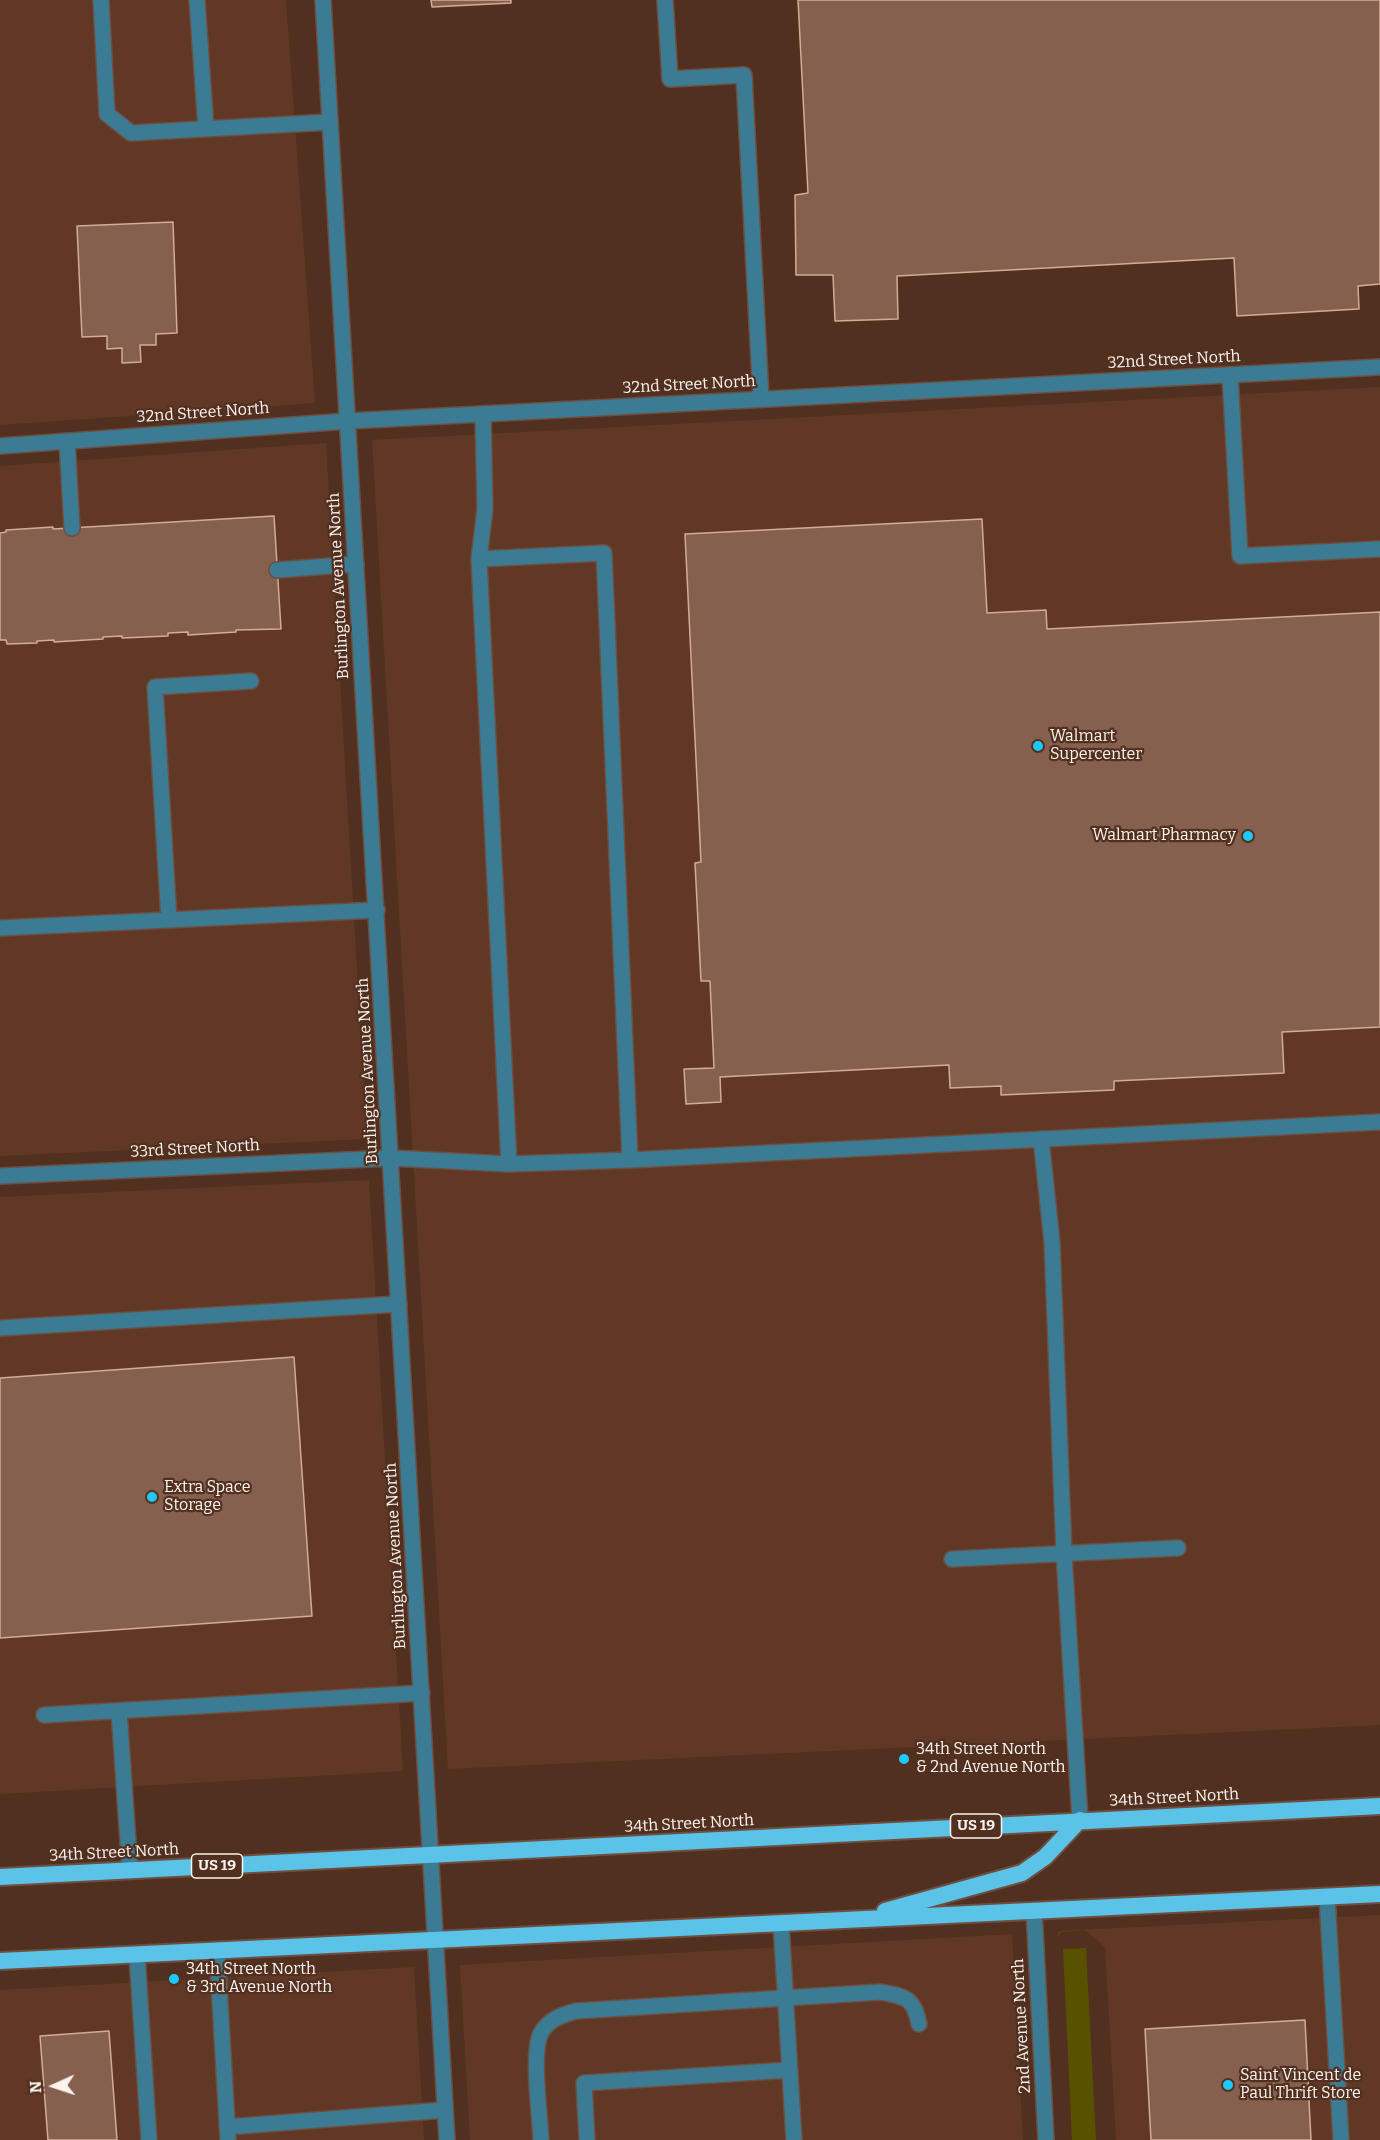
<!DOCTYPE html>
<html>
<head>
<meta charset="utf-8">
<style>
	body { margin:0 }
	#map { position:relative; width:1380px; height:2140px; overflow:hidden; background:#523020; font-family:Bitter,serif }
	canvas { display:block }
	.north { position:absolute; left:24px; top:2056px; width:60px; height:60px; -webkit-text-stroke:4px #523020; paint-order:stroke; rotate:267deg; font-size:16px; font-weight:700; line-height:24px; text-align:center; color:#fcf3ef }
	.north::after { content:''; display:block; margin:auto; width:21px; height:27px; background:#fcf3ef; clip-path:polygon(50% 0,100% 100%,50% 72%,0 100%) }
</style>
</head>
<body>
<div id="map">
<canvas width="1380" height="2140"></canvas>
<div class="north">N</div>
</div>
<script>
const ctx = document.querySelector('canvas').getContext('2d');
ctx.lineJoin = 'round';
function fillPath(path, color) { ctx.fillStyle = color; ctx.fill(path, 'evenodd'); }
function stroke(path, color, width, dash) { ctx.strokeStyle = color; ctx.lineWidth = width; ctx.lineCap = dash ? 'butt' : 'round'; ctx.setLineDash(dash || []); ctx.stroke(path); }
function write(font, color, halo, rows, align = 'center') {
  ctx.font = font + ' Bitter,serif'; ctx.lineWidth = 4.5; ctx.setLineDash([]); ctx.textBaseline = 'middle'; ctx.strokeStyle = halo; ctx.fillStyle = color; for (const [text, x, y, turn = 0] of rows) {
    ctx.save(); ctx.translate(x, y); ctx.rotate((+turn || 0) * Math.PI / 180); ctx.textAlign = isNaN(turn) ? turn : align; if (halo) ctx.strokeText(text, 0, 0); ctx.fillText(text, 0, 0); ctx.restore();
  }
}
fillPath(new Path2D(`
	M0,0h286l29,403 -315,22z
	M1380,387v1338l-932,44 -76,-1329z
	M326,443l41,696 -367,17v-690z
	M369,1180l34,591 -403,23v-597z
	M1380,1915v225h-264l-11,-193 -20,-17 -23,2 -4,4v-5z
	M1012,1934l11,206h-553l-10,-175z
	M414,1967l10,173h-424v-150z`), '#603825');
fillPath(new Path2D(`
	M1086,1948l10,192h-24l-9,-191z`), '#585200');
const building = new Path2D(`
	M431,0h80v3l-79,4z
	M798,0h582v284l-22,2 1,23 -122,7 -3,-58 -337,18 1,43 -63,2 -2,-46h-37l-1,-80 13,-2z
	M173,222l4,111 -21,1v11h-16l1,17 -19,1v-15l-15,1v-13l-25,1 -5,-111z
	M274,516l7,113 -45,1v2l-48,3v-3l-20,1v3l-46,2v-2l-19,1v2l-49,3v-2l-17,1v2l-30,1 -1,-4h-6v-107l6,-1v-2l47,-3v2z
	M982,519l5,94 59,-3 1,19 333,-17v415l-98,5 2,41 -170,8v9l-113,5v-9l-51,2 -1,-23 -229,12 1,25 -35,2 -2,-35 30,-1 -4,-87h-9l-6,-118 6,-1 -16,-328z
	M294,1357l18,259 -312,22v-260z
	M1305,2020l6,120h-160l-6,-111z
	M109,2031l8,109h-69l-8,-104z`);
fillPath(building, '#86604f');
stroke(building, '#d5ab98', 1.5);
const service = new Path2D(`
	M101,0l6,114 24,19 199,-11
	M197,0l9,129
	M665,0l5,79 74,-4 17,324
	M1230,375l10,181 140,-7
	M483,414l2,95 -6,50 30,605
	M67,441l5,87
	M479,559l125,-6 26,607
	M277,570l79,-6
	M169,920l-14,-233 96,-6
	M0,928l377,-18
	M1041,1139l11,103 12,312 16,266
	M391,1158l118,6 121,-4 750,-38
	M0,1328l399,-24
	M952,1559l226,-11
	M119,1711l11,160
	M44,1715l378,-22
	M1327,1896l14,244
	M781,1923l13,217
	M217,1950l11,190
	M137,1955l12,185
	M227,2127l218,-17
	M541,2140c-1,-24 -10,-89 0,-107 8,-14 21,-18 35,-22l305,-19c24,5 33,5 38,32
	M587,2140l-3,-57 206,-13`);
const minor = new Path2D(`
	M323,0l124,2140
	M0,446l348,-25 1032,-54
	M0,1176l391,-18
	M1034,1910l12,230`);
const trunk = new Path2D(`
	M0,1877l1380,-71
	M885,1911l137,-38 23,-16 35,-37
	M0,1961l1380,-67`);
stroke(service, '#6d4f41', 18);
stroke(minor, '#6d4f41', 18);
stroke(trunk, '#6d4f41', 20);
stroke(service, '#3b7c94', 15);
stroke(minor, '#3b7c94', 15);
stroke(trunk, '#5cc3e8', 16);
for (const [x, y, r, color] of [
	[1038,746,6,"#1cc9fc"],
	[1248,836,6,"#1cc9fc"],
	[152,1497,6,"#1cc9fc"],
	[904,1759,6,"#1cc9fc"],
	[174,1979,6,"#1cc9fc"],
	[1228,2085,6,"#1cc9fc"]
]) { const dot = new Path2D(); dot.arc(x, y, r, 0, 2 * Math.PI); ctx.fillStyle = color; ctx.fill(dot); stroke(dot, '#523020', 2); }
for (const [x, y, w] of [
	[976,1826,51],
	[217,1866,51]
]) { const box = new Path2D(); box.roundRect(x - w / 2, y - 12, w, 24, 4.5); ctx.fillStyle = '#523020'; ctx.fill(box); stroke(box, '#fcf3ef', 1.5); }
write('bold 15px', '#fcf3ef', null, [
	["US 19",976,1826],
	["US 19",217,1866]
]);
write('16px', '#fcf3ef', '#523020', [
	["32nd Street North",1174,360,-3],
	["32nd Street North",689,385,-3],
	["32nd Street North",203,413,-4],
	["Burlington Avenue North",339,586,-93],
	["Burlington Avenue North",368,1071,-93],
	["33rd Street North",195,1149,-3],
	["Burlington Avenue North",396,1556,-93],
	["34th Street North",1174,1798,-3],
	["34th Street North",689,1824,-3],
	["34th Street North",114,1853,-3],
	["2nd Avenue North",1022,2026,-93]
]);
write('16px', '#fcf3ef', '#523020', [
	["Walmart",1050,737],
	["Supercenter",1050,755],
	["Walmart Pharmacy",1236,836,"right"],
	["Extra Space",164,1488],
	["Storage",164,1506],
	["34th Street North",916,1750],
	["& 2nd Avenue North",916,1768],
	["34th Street North",186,1970],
	["& 3rd Avenue North",186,1988],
	["Saint Vincent de",1240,2076],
	["Paul Thrift Store",1240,2094]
], 'left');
</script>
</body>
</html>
